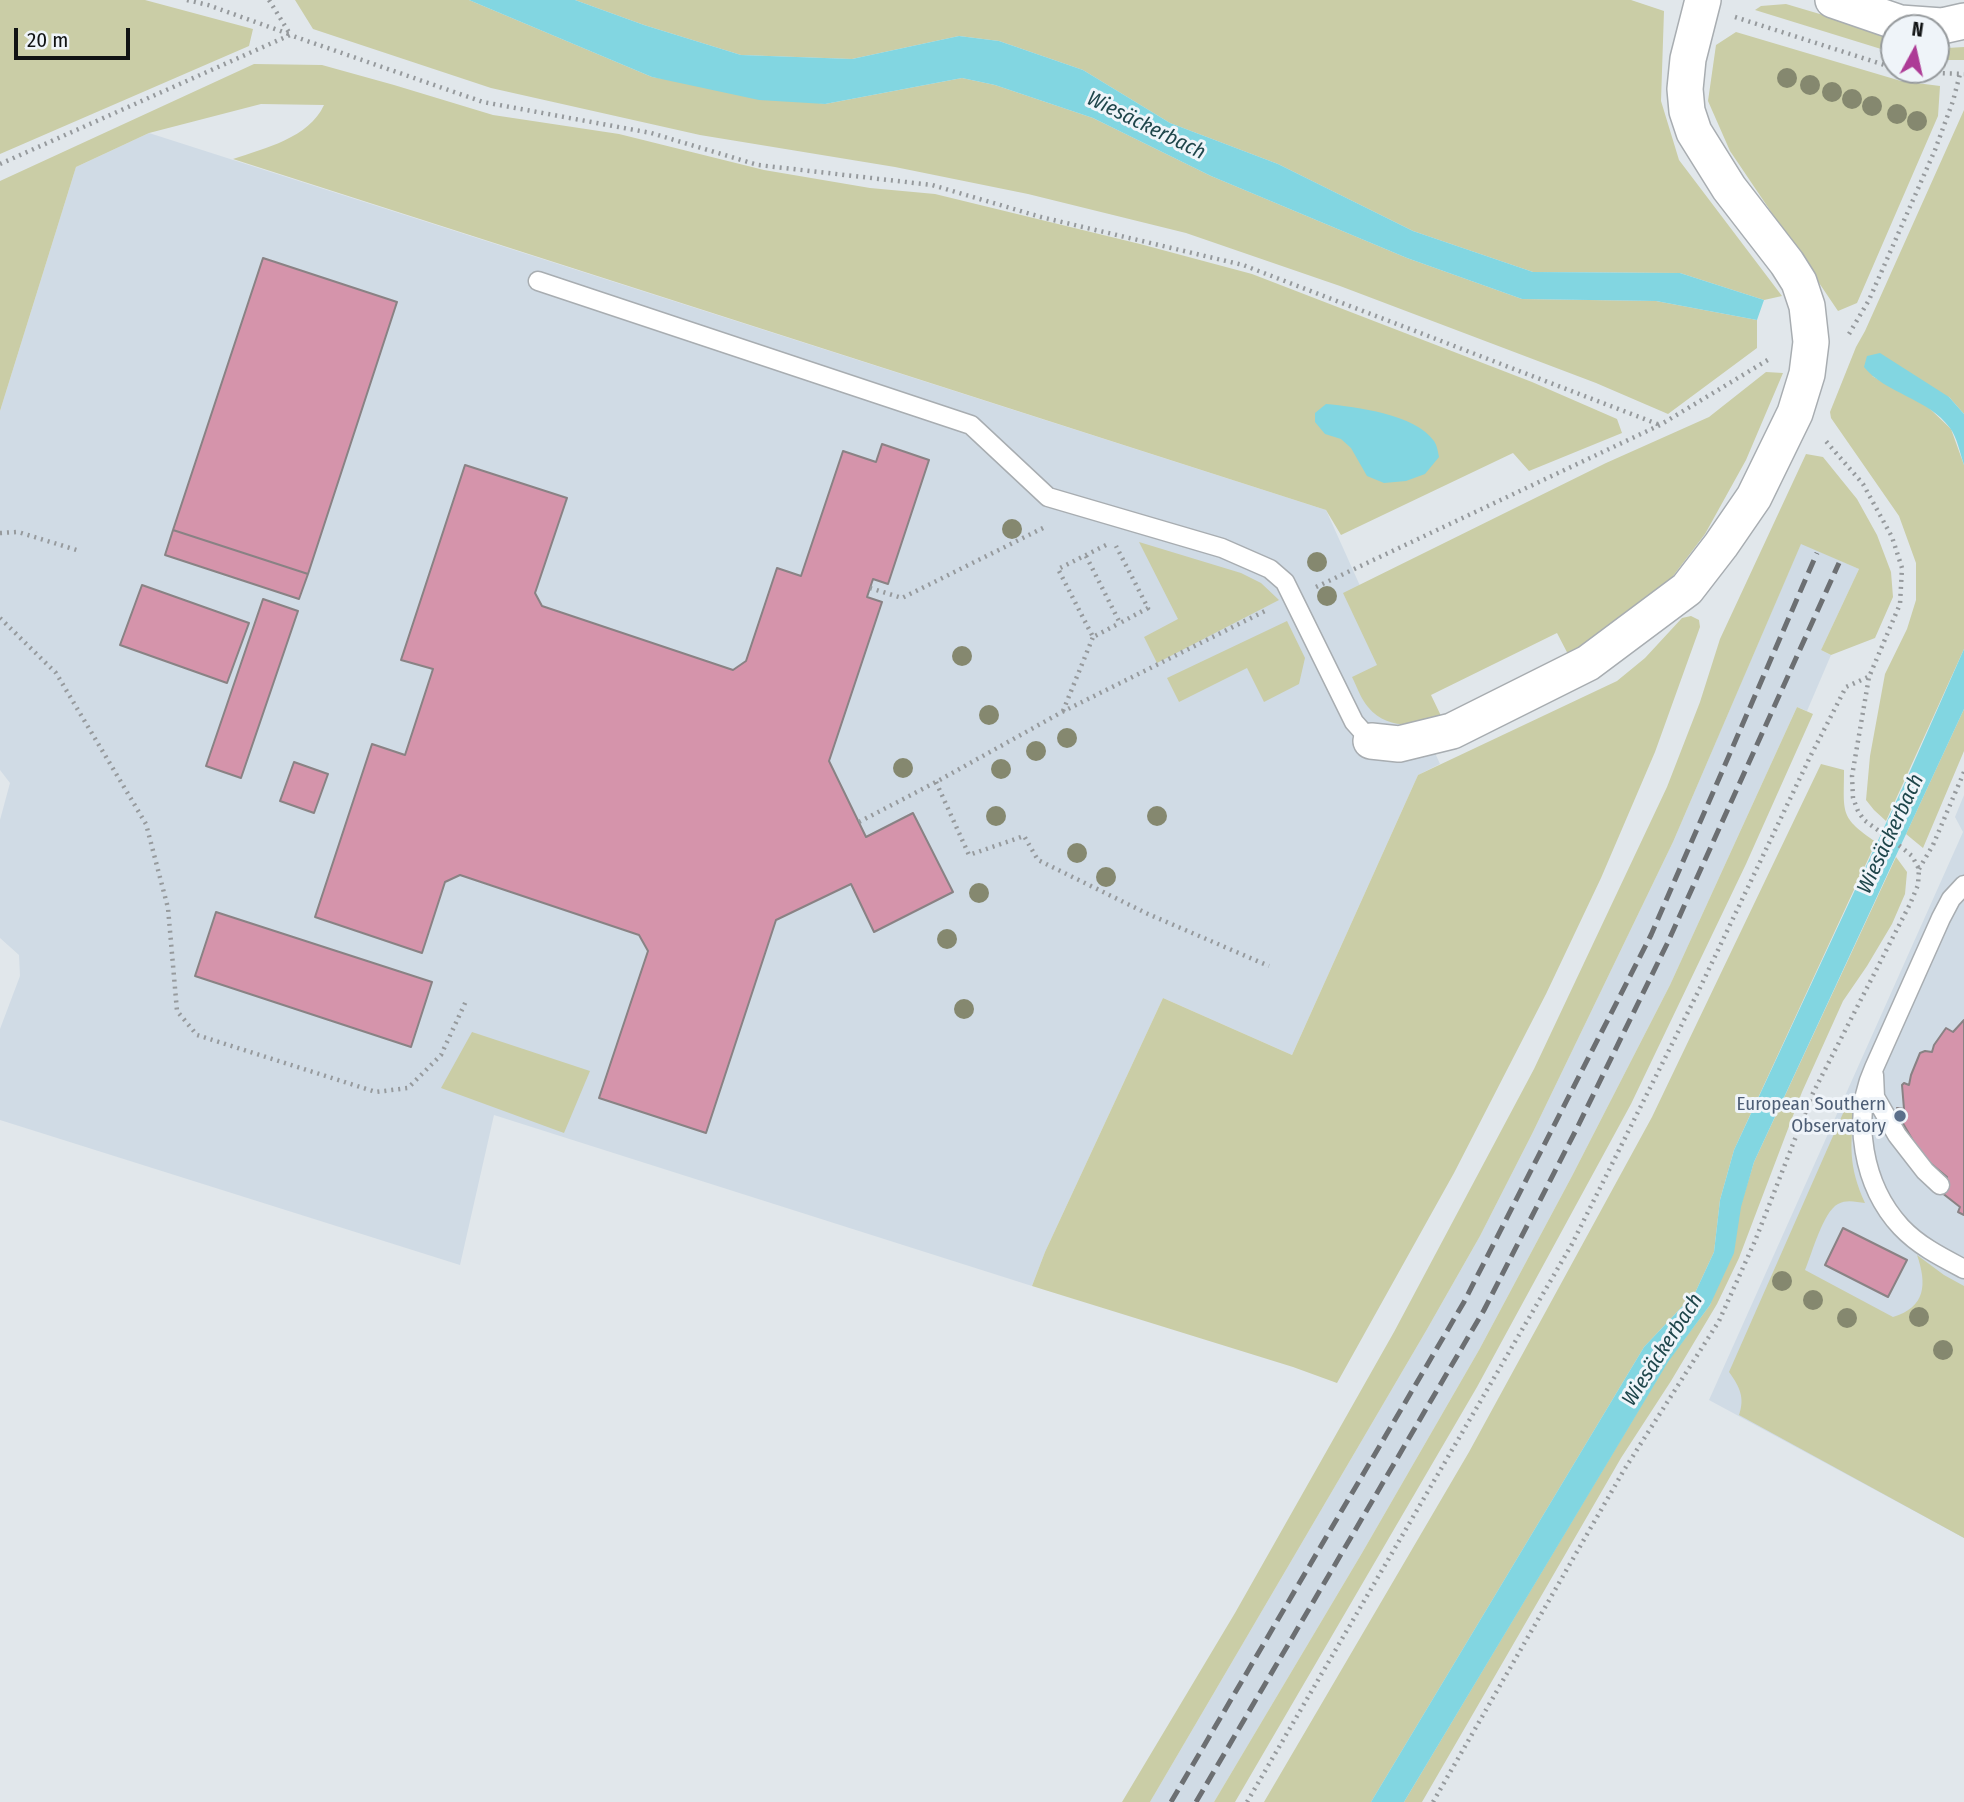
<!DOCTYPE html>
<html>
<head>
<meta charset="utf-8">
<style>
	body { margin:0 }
	#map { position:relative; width:1964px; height:1802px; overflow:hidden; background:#e1e7eb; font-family:"Fira Sans Condensed",sans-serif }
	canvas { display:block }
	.north { position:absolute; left:1880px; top:14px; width:70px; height:70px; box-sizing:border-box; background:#eff4f9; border:2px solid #969a9d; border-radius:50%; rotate:8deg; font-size:19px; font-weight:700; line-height:28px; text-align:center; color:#111314 }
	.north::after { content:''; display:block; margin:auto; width:24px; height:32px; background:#ad3b96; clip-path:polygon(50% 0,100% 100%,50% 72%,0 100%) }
	.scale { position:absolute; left:14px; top:28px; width:116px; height:32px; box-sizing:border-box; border:4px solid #111314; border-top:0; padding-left:9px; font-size:21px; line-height:24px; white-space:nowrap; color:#111314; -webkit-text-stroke:5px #eff4f9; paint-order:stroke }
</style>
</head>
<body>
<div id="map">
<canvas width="1964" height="1802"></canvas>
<div class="north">N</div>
<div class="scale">20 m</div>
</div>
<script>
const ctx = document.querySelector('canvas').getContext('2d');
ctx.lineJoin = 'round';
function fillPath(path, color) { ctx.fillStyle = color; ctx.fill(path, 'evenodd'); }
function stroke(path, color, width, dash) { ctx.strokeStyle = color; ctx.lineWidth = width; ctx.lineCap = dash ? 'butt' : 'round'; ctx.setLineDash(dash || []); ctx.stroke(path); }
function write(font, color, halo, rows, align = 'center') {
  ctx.font = font + ' "Fira Sans Condensed",sans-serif'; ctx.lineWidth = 6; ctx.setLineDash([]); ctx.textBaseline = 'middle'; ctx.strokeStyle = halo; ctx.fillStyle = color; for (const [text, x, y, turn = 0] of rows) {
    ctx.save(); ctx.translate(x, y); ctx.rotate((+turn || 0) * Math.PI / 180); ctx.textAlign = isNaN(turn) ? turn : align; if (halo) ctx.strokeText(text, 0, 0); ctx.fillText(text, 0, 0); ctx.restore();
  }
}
fillPath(new Path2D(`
	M149,133l1177,377 114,254 -22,11 -126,280 -129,-57 -118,254 -13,34 -538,-171 -34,150 -460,-145v-91l20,-53 -1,-21 -19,-17v-118l10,-37 -10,-13v-359l76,-244z
	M1801,543l58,26 -38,81 10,5 -24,56 -10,-4 -127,278 -98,191 -93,174 -117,203 -148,249h-64l276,-471 54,-95 52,-102 141,-292z
	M1964,795v743l-255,-138 254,-568 -8,-15z`), '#d0dbe5');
fillPath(new Path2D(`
	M0,0h145l108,29 -4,17 -249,108z
	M295,0h174l183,77 173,27 137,-26 33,7 98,33 118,58 196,82 115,41 134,2 101,19v28l-89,66 -72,-31 -256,-97 -154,-53 -158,-39 -133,-27 -195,-32 -209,-47 -178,-59z
	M575,0h1056l33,11 -3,90 18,59 103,136 -18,4 -84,-27 -147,-1 -120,-41 -135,-67 -108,-41 -87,-53 -84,-29 -40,-5 -107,23 -111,-4 -97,-30z
	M1786,4l108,32v17l-139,-43 6,-4z
	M1736,32l165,49 39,5 -2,30 -81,187 -19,8 -108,-160 -22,-50 8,-56z
	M1936,47l11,1 17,-1v13h-28z
	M254,64l68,1 72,20 99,30 126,19 145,36 106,18 65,6 205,50 112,30 280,108 85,37 5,14 -93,38 -16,-18 -172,82 -15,-25 -1093,-351c32,-11 76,-21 91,-54l-63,-1 -112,29 -73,34 -76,244v-230z
	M1964,110v304l-15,-17 -77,-21 55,30 24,23 13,36v184l-78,172 -12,-11 -8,-10 4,-44 15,-82 22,-45 9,-29v-37l-17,-47 -68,-98 -1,-6 26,-65 9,-16z
	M1766,372l17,1 -37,87 -41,74 -35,46 -100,78 -13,-25 -126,62 12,25c-27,5 -55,11 -75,-13 -7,-8 -11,-20 -16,-30l25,-12 -34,-72 263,-130 103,-46z
	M1806,454l17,3 34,42 20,36 14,37 2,25 -18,41 -44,17 -10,-5 38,-81 -58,-25 -128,298 -141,292 -52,102 -54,95 -276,471h-28l113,-189 159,-281 140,-263 133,-282 33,-85 20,-63z
	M1139,542l102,31 20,10 18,17 -122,63 -13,-26 34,-18z
	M1691,616l8,4 1,7 -45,125 -54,126 -55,116 -92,179 -117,210 -44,-16 -261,-81 13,-34 118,-254 129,57 126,-280 199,-94 28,-23 37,-40z
	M1287,621l18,37 -6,26 -35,18 -17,-34 -68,34 -12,-24z
	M1797,707l16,7 -67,150 -115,240 -154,283 -242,415h-21l148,-249 117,-203 93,-174 98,-191z
	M1964,709v42l-41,97 -17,-14z
	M1821,764l23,6c0,43 -5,47 32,72l-142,308 -14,50 -6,52 -19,41 -51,54 -273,455h-107l205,-350 183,-335z
	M1896,857l11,15 -2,22 -13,30 -25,42 -24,35 -41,91 -63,166 -22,46 -46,77 -50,77 -199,344h-18l264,-441 42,-56 44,-143z
	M472,1032l118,39 -26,62 -123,-45z
	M1848,1102l7,3c-5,39 -7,61 10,98 -9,-1 -18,-4 -27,1 -15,8 -26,49 -33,66l88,47c33,-10 34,-33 24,-62l27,20 20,11v252l-225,-123c6,-17 1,-28 -10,-43z`), '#cacda6');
fillPath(new Path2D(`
	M469,0h106l69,25 97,30 111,4 107,-23 40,5 84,29 87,53 108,41 135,67 120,41 147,1 84,27 -7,20 -101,-19 -134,-2 -115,-41 -196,-82 -118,-58 -98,-33 -33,-7 -137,26 -66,-4 -107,-23z
	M1880,353l69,44 15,17v51c-4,-12 -7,-28 -14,-37 -22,-30 -64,-34 -86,-61l3,-11z
	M1326,404c30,3 89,10 108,37 3,4 4,11 5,16l-14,17 -19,7 -22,2 -17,-7 -16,-28 -10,-9 -16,-5 -10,-12v-9z
	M1964,649v60l-210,453 -13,45 -7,46 -24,52 -42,57 -264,440h-33l273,-455 51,-54 19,-41 6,-52 14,-50 173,-372z`), '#82d6e1');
const building = new Path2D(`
	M263,258l134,44 -89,272 -135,-44z
	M882,444l47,16 -41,124 -15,-5 -6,18 15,5 -53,159 37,76 47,-24 40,79 -79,40 -23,-48 -75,36 -70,213 -107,-35 49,-147 -9,-16 -179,-60 -15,7 -23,71 -107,-36 57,-173 33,11 28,-86 -32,-9 64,-195 102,33 -32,95 7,13 191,64 13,-9 31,-93 24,8 42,-125 33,11z
	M173,530l135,44 -9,25 -134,-44z
	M142,585l107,38 -22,60 -107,-38z
	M263,599l35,12 -57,167 -35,-12z
	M294,762l34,12 -14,39 -34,-12z
	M216,912l216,70 -21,65 -216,-71z
	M1964,1020v195l-6,-3 2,-5 -23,-18 6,-10 4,-2 -18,-15 -10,-11 -18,-31 -4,-12 7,1 -2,-24 2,-2 5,2 2,-10 9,-22 5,-2 7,1 2,-7 12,-17 7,4z
	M1843,1228l64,32 -19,37 -63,-32z`);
fillPath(building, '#d594ab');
stroke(building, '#898284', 2);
const lane = new Path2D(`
	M538,281l433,144 77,72 174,51 48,21 15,13 69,140 17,19
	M1964,885l-13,14 -10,19 -67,150c-23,50 -11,118 27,159 18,19 40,30 63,42
	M1874,1075l1,22 22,38 28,36 15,14`);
const street = new Path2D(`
	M1833,0l67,23 42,3 22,-5
	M1371,741l28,3 53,-13 136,-68 99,-74 34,-44 33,-48 41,-84 12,-39 4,-32 -4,-36 -8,-24 -12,-19 -58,-75 -35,-56 -7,-21 -2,-22 3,-30 15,-59`);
stroke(lane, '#a8adb1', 21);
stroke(street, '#a8adb1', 38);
stroke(new Path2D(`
	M187,0l21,5 81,29
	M269,0l21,34
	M1735,17l159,51
	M1908,70l27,3 29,1
	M0,164l290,-129 193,67 168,31 107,32 174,20 109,32 202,48 417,160
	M1849,334l20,-34 66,-150 18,-49 7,-27
	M0,533l18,-1 62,19
	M1106,545l-48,24 35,68 27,-14
	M1086,556l34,67 28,-15 -32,-62
	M1316,587l344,-162 111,-67
	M870,588l32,10 143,-71
	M0,618l56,55 90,151 22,84 9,103 20,24 179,57 32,-4 33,-33 25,-54
	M1063,711l30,-74
	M936,782l33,73 55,-19 14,24 110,54 121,52
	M859,822l77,-40 126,-70 205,-102
	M1919,869l14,-24 31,-73
	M1247,1802l325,-558 126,-252 112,-235 36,-70 22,-10
	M1433,1802l191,-332 95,-149 36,-80 58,-148 97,-189 8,-19 1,-16 -7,-13 -11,-9 -37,-27 -6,-9 -5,-13 -1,-22 17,-99 31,-73 2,-36 -10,-31 -29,-53 -39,-45`), '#969a9d', 4.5, [2, 5]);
stroke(lane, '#fff', 18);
stroke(street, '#fff', 35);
stroke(new Path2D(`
	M1171,1802l293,-500 187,-367 166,-382
	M1196,1802l288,-492 93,-182 90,-184 172,-381`), '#6c6f72', 5, [14, 7]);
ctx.fillStyle = '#85886f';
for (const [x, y] of [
	[1787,78],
	[1810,85],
	[1832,92],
	[1852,99],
	[1872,106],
	[1897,114],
	[1917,121],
	[1012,529],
	[1317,562],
	[1327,596],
	[962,656],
	[989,715],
	[1067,738],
	[1036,751],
	[903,768],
	[1001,769],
	[996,816],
	[1157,816],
	[1077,853],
	[1106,877],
	[979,893],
	[947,939],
	[964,1009],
	[1782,1281],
	[1813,1300],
	[1919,1317],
	[1847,1318],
	[1943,1350]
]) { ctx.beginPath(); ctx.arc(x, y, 10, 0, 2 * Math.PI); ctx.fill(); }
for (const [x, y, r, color] of [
	[1900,1116,7,"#5c6f8a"]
]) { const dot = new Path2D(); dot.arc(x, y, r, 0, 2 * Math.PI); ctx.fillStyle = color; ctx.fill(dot); stroke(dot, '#eff4f9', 2.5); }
write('19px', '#4e5e75', '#eff4f9', [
	["European Southern",1886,1105],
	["Observatory",1886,1127]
], 'right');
write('italic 21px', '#1f464b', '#eff4f9', [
	["Wiesäckerbach",1146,126,26],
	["Wiesäckerbach",1891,834,-65],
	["Wiesäckerbach",1663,1350,-57]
]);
</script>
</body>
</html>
